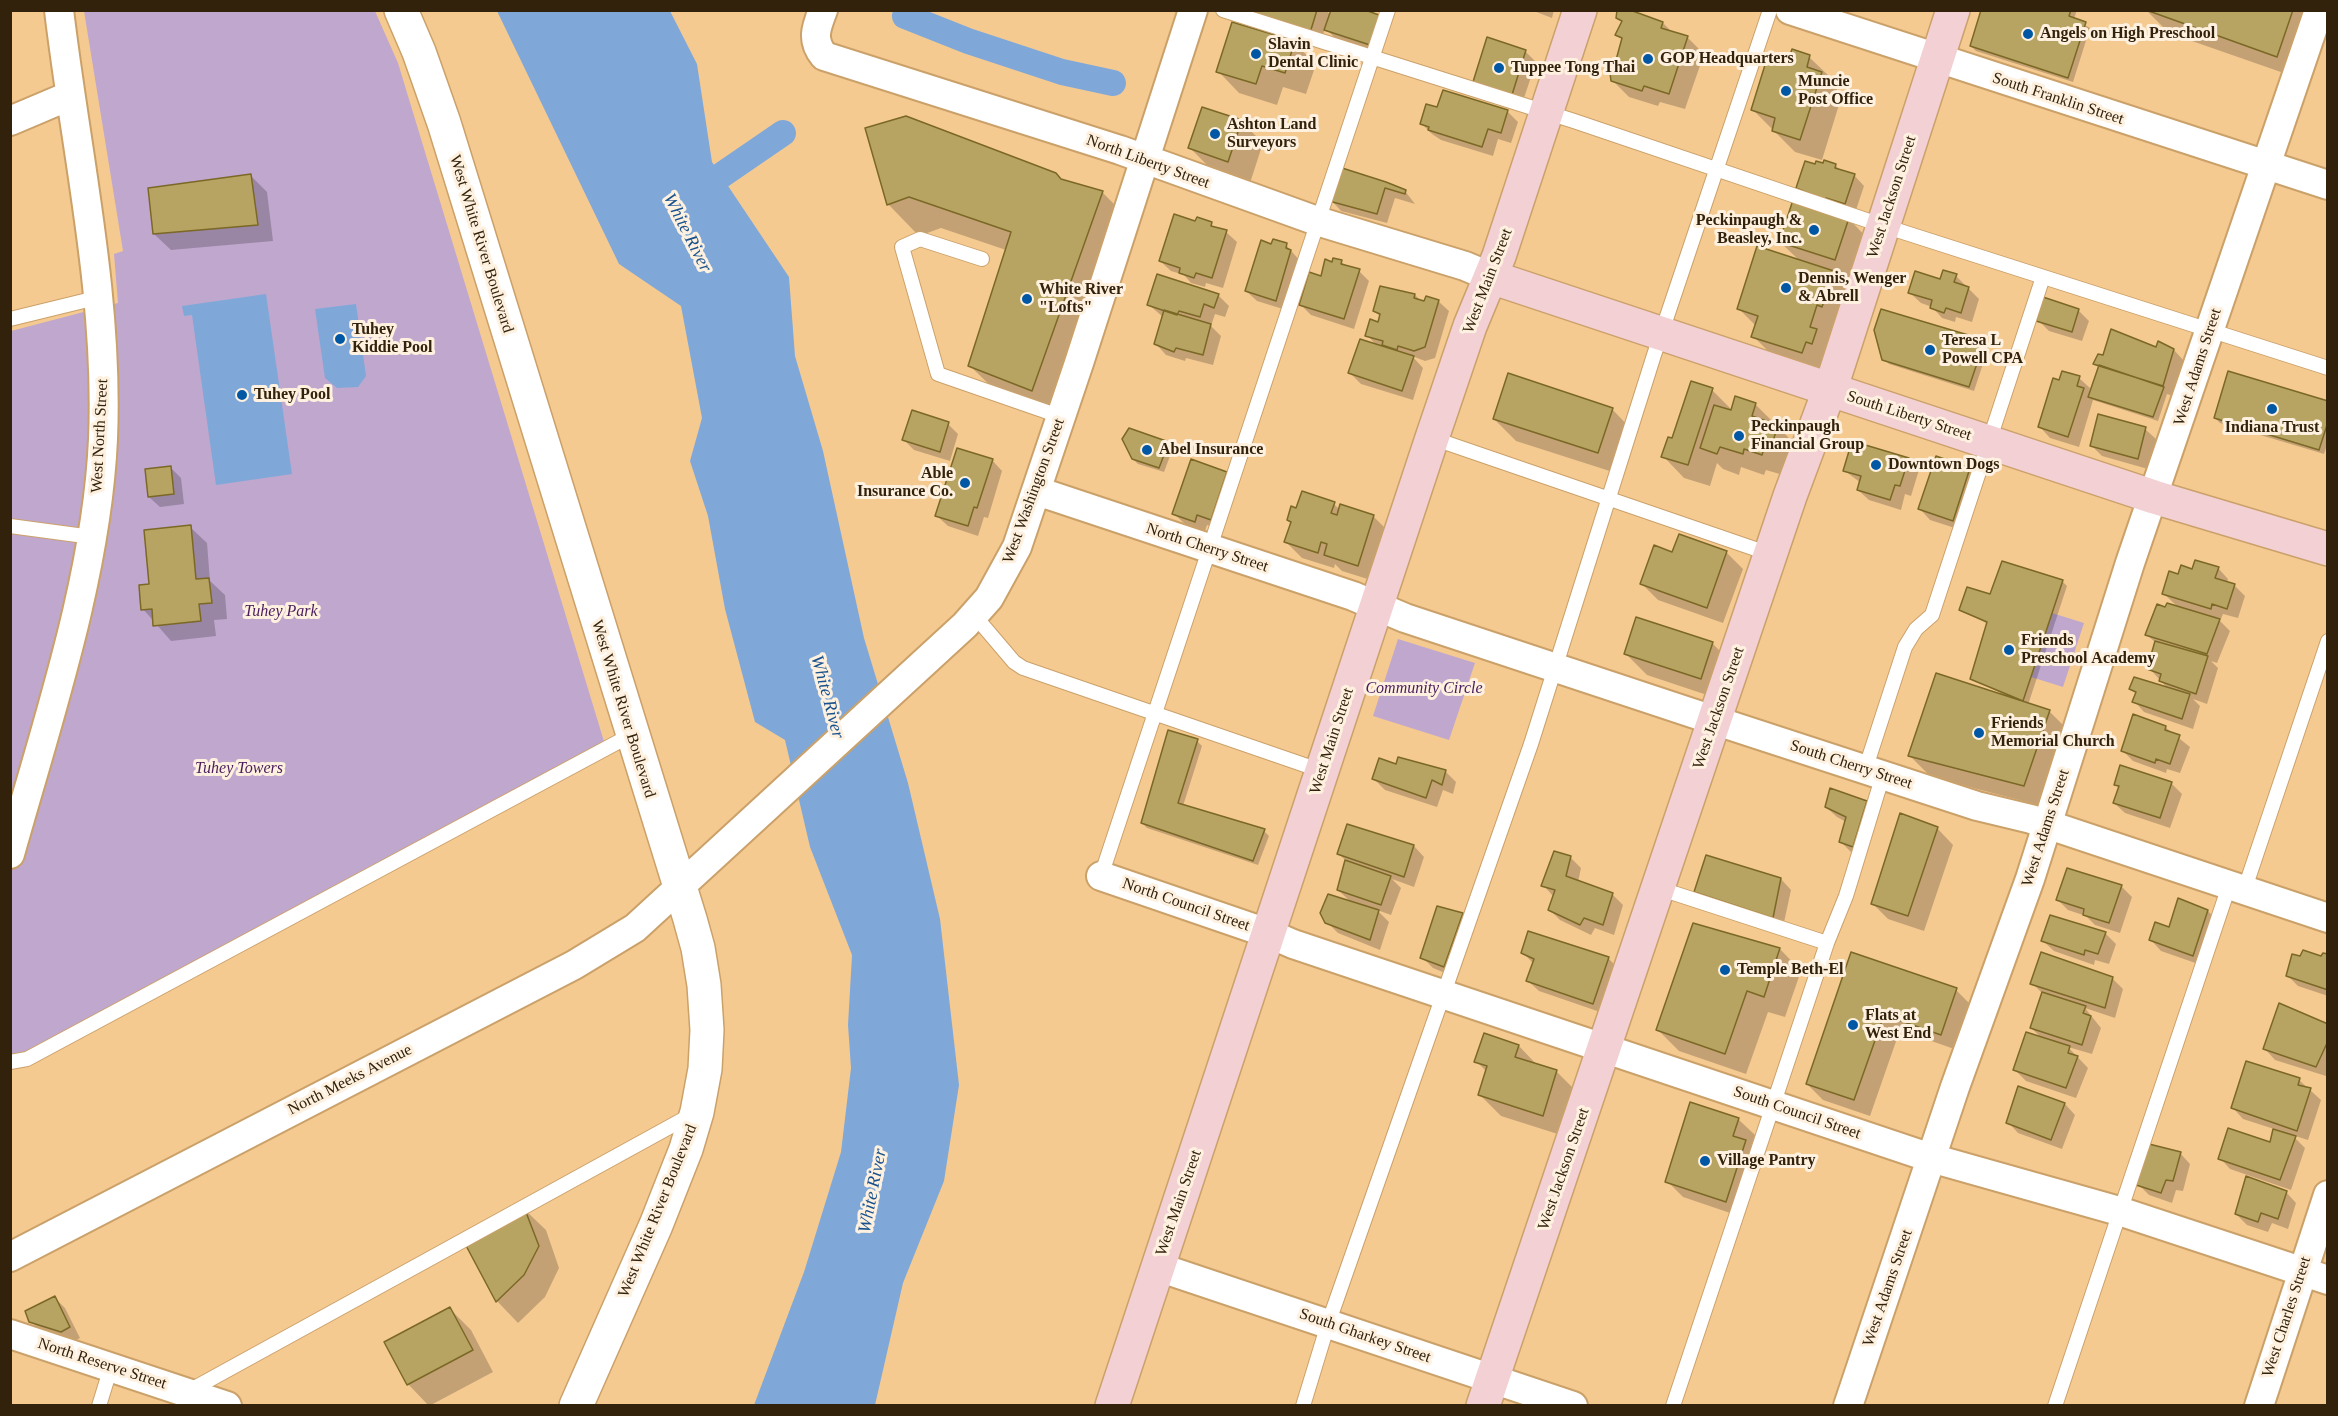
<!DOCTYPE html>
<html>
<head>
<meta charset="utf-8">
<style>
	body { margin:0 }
	#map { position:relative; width:2338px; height:1416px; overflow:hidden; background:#f5ca91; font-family:Georgia,serif }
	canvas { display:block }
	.frame { position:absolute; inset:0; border:12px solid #33220b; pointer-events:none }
</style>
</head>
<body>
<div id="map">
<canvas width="2338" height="1416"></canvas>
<div class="frame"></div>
</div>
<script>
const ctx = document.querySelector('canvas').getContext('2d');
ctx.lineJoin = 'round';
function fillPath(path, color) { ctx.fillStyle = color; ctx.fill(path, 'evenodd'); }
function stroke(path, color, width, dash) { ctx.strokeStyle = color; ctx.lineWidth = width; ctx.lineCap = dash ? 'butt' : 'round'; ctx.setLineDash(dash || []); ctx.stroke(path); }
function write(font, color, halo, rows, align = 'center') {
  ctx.font = font + ' Georgia,serif'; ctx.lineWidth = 6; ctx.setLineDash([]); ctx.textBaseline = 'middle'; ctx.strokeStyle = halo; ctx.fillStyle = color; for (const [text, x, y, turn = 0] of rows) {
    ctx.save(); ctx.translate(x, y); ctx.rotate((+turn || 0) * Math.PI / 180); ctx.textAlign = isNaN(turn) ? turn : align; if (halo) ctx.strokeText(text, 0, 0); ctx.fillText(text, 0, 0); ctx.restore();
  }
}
fillPath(new Path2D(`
	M84,11h291l23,52 208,685 -595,314v-731l107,-28 -4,-49 9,-3z
	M2052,613l32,10 -21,64 -32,-10z
	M1398,639l77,24 -26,77 -76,-24z`), '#c0a7ce');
fillPath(new Path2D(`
	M497,11h173l27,53 15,98 77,115 6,79 28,95 41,187 44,145 32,136 19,166 -15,96 -41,102 -28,122h-121l50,-133 37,-120 10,-84 -3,-43 4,-70 -42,-108 -25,-107 -30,-18 -30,-113 -17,-93 -18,-55 12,-43 -21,-112 -62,-42z
	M266,294l26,180 -76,11 -24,-170 -8,1 -2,-10z
	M356,304l10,72 -8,11 -21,1 -12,-10 -10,-69z`), '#7fa8d9');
fillPath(new Path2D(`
	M1243,10h83l5,5 47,1 11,11 -9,27 -43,-14 -12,-12 -4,14z
	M1531,10h23l-2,8z
	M1983,10h94l-3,9 16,9 -17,54 -97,-31 -5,-5z
	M2321,10l-23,68 -129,-45 -22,-22z
	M1618,18l45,5 10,10 15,5 16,16 -19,55 -25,-7 -2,4 -29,-9 -17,-17 11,-40 -6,-6 6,-11z
	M1294,43l22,21 -10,30 -23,-7 -6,18 -38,-12 -21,-22z
	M1525,51l11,11 -15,45 -37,-12z
	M1809,57l22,21 -1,4 12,13 -20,65 -27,-8 -42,-42 37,-50z
	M1203,109l39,13 21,21 -13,40 -38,-13 -22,-22z
	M1438,109l69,2 11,11 -7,21 -13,-4 -5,17 -52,-16 -9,-6 -10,-10z
	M867,129l235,63 31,31 -70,198 -62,-25 -32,-31 37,-115 -65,-22 -22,8 -31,-32z
	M1835,165l6,6 13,4 10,11 -9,27 -47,-15 -10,-11z
	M1340,169l65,22 10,13 -20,-6 -8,25 -46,-12 -10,-11z
	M251,176l16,16 6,49 -102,9 -17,-16z
	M1197,219l29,13 11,10 -14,46 -17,-5 -1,4 -14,-4 -7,-8 -13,-4 -11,-10z
	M1849,219l21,22 -13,40 -23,-7 20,20 -30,80 -49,-16 -22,-22 3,-10 -17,-17 62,-47 -21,-20z
	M1272,245h14l15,17 -15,48 -29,-9 -11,-10z
	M1334,259l25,12 10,10 -15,48 -43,-14 -11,-11z
	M1956,276l23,23 -7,23 -16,-5 -1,5 -13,-4 -10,-11 -11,-4 -11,-10z
	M1218,295l11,11 -4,11 -10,-3 -4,12 10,10 -8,29 -27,-7 -1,3 -19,-6 -10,-11 7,-27 -14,-12z
	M1415,295l6,6h17l11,10 -14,47 -10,3 -13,-5 11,12 -10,32 -52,-16 -11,-11 28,-26 -11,-12 12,-11 2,-7 -7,-6z
	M2078,310l11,11 -7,20 -33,-10 -11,-11z
	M1984,341l5,5 -15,45 -85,-27 -5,-5z
	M2174,350l10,11 -11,35 -6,-2 -9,27 -65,-21 -14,47 -29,-9 -10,-11 20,-45 19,-4 11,10 -2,8h2l10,-27 -5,-5z
	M1712,390l20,20 23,-6 44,44 -16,27 -17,-5 -2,5 -23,-8 -2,8 -16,-6 -6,-6 -7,23 -26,-8 -21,-22z
	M2328,402v40l-4,12 -104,-31 -5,-5z
	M1612,409l21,22 -14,43 -103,-33 -22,-22z
	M948,424l10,10 -8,27 -36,-11 -10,-10z
	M2145,429l11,10 -8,30 -46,-13 -11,-11z
	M1168,443l5,5 -9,24 -26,-8 -5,-5z
	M1937,458l33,12 10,10 -16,51 -34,-11 -10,-11z
	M1908,459l11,11 -8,26 -6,-2 -4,16 -32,-10 -11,-10 3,-7 -16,-12z
	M992,460l10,11 -14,47 -4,-1 -6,19 -30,-10 -11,-10z
	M171,468l10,10 3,26 -24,3 -11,-10z
	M1226,473l11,10 -16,46 -14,-4 -2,6 -20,-7 -11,-10z
	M1334,504l6,6 1,-4 33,11 16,16 -16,48 -32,-10 -7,-7 -1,4 -32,-10 -16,-16 6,-19 -3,-3 8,-10z
	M190,527l17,16 3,38 15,14 2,24 -13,1 2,16 -45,5 -28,-32z
	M1726,552l17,17 -20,54 -65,-23 -16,-16 31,-31z
	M2218,568l10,11 -1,4 7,2 11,11 -7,22 -15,-4 -2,5 -5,-2 14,14 -13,32 -6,-2 7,7 -11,36 -14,-5 7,7 -7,23 -49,-17 -10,-11 2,-7 -5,-5 38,1 -20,-22 7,-25 -9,-8 19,-26 13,-1 -15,-14 15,-18z
	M2062,581l5,5 -39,119 22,7 21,21 -25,74 -115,-30 -21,-21 90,-63 -28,-15 16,-54 -27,-14 30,-15z
	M1712,643l22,22 -12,35 -75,-25 -21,-21z
	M2165,727l25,20 -10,26 -13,-4 -1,4 -33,-12 -10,-10z
	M1197,741l5,5 -19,60 81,25 5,5 -11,29 -111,-37 -5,-5z
	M1397,765l48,6 11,11 -3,12 -10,-4 -6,17 -52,-17 -11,-11z
	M2171,783l11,11 -12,34 -45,-15 -11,-10 6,-14 -5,-5z
	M1866,802l11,11 -14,43 -12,-4 -10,-10 5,-20 -9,-5 -11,-10z
	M1937,828l16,17 -29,86 -36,-12 -16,-16z
	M1414,846l10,11 -10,30 -22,-8 9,9 -10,27 -14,-5 12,12 -9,28 -42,-17 -11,-11 25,-19 -14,-13 8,-29 -8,-8z
	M1554,853l17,5 10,10 -3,14 34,12 11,11 -9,30 -19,-7 -4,7 -31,-15 -11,-11 4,-13 -10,-11z
	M1781,879l10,11 -8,37 -77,-25 -10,-10z
	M2121,886l11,11 -12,36 -25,-8 -9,-9 -18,-6 -10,-10z
	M2208,911l10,11 -14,44 -43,-15 -10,-11z
	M1462,915l10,10 -17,52 -22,-9 -11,-11z
	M2051,917l55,17 10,10 -7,20 -14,-4 -1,5 -40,-14 -11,-10z
	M1780,949l21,22 -16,46 -17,-5 -22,62 -67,-23 -21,-21z
	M1522,952l86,6 10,10 -15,45 -64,-22 -11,-10 6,-17z
	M1852,954l104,36 16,16 -15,44 -57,-20 -30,86 -47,-16 -16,-16z
	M2042,954l71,25 10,10 -8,29 -30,-10 16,20 -9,26 -24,-7 20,21 -12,30 -50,-17 -11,-11 28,-31 -12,-11 12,-34 -11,-11z
	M2328,955v41l-30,-10 -11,-11z
	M2328,1026l-2,50 -51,-16 -10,-11z
	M1519,1046l19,20 18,5 22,22 -14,43 -63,-20 -21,-21 7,-23 -11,-11z
	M2299,1080l22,20 -13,40 -16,-5 13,13 -14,42 -61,-21 -10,-11 51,-15 3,-14 -31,-10 -10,-11z
	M2019,1088l46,16 10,11 -13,34 -44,-16 -10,-11z
	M1738,1119l17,16 -4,12 10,11 -19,59 -59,-20 -16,-16z
	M2180,1153l10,11 -7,27 -7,-1 -4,13 -23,-8 -11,-11z
	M2286,1192l10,11 -8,26 -16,-6 -4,9 -21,-7 -11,-11z
	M524,1209l22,21 13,38 -14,29 -27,26 -21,-22 -32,-60z
	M55,1298l10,10 15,30 -8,4 -30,-10 -11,-11z
	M450,1309l21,21 22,42 -64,34 -21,-22z`), '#0003');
stroke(new Path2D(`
	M905,16l63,25 94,31 51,11
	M694,194l89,-61`), '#7fa8d9', 26);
const building = new Path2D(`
	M1241,10h76l-7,23z
	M1331,10h34l14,5 -9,30 -46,-15z
	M1617,10h13l33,12 -2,6 27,8 -19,58 -25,-8 -2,5 -31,-10 -1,-8 3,-2 9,-33 -7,-3 7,-14 -6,-3z
	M1981,10h90l-2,6 17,6 -18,56 -98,-32z
	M2146,10h147l-16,47z
	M1232,22l63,19 -10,32 -23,-7 -6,18 -40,-12z
	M1487,37l39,13 -15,48 -39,-13z
	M1792,49l18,6 -3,12 15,5 -22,68 -28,-9 3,-13 -24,-8 18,-58 20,6z
	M1443,90l65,20 -7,23 -13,-4 -6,18 -54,-17 1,-3 -9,-3 6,-20 11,3z
	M1202,107l40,13 -14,42 -40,-14z
	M906,116l150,57 5,6 42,12 -71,200 -64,-25 43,-134 -102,-35 -22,8 -22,-77z
	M1824,160l12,4 -1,4 20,6 -10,30 -19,-6 -1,2 -29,-12 9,-27 10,3 1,-3 7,2z
	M1339,167l47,15 20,8 -1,4 -20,-6 -8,26 -48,-13z
	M251,174l7,51 -105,9 -5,-46z
	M1793,200l56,18 -14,42 -56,-18z
	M1174,214l21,7 2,-4 15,5 -1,4 16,4 -15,48 -16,-5 -2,5 -15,-5 1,-5 -21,-7z
	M1273,239l14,4 -1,5 5,2 -15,51 -31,-10 16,-51 10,4z
	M1757,246l77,25 -12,36 -5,-2 -7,22 7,2 -5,15 -6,-2 -4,11 -51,-16 7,-21 -21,-7z
	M1333,258l9,2 -1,4 19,5 -16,50 -45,-14 10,-33 12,4 4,-17 7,3z
	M1943,270l14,4 -3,8 15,5 -8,26 -15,-5 -2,5 -14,-5 2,-8 -24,-7 7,-22 25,8z
	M1157,274l62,20 -5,14 -10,-4 -4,13 -21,-6 -2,4 -30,-10z
	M1380,286l35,8 -1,4 10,3 2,-5 13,4 -14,47 -11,4 -16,-5 -1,4 -15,-5 1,-4 -18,-5 5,-17 8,3 2,-8 -7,-3z
	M2043,297l36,12 -7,23 -36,-11z
	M1881,309l104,31 -16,47 -87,-27 -8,-30z
	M1164,310l47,14 -8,31 -27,-7 -2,4 -20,-8z
	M2111,329l45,18 2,-6 16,8 -11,37 -70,-22 5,-10 5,1z
	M1360,339l54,17 -12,35 -54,-18z
	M2099,365l65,22 -11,30 -65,-20z
	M2062,371l18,5 -3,10 7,2 -16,49 -30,-10 15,-49 6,2z
	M2228,371l100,30v21l-9,28 -105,-32z
	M1508,373l105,35 -15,45 -105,-34z
	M1691,381l22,7 -25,77 -27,-8 7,-20 4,1z
	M1735,396l21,7 -4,13 26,9 -8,26 -6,-2 -2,6 -18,-6 -1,5 -23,-7 -3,7 -17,-6 14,-43 17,5z
	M912,410l37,12 -9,30 -38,-12z
	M2098,414l48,13 -8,32 -48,-13z
	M1129,428l40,14 -10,26 -27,-9 -10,-20z
	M1852,441l57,17 -9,28 -5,-1 -5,15 -33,-10 4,-14 -18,-5z
	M957,448l36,11 -16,49 -3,-1 -6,19 -33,-10z
	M1936,456l34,12 -17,53 -35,-12z
	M1191,459l36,13 -16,48 -14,-5 -2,7 -23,-8z
	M171,466l3,28 -26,3 -3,-28z
	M1302,491l33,11 -4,11 6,2 3,-11 34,11 -16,51 -34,-11 3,-11 -6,-2 -3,11 -34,-11 7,-20 -4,-2 4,-14 5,2z
	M191,525l5,54 13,-1 3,25 -13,1 2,17 -48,5 -1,-17 -11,1 -1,-11 -1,-14 10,-1 -5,-54z
	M1679,534l48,17 -20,57 -67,-24 14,-39 18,7z
	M2195,560l24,7 -4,11 20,6 -8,25 -15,-5 -1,5 -49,-15 7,-23 9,3 3,-9 11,4z
	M2002,561l61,19 -40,121 -53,-22 17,-57 -28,-12 8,-23 23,7z
	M2167,603l53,16 -13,35 -62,-19 12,-31 8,3z
	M1636,617l77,25 -12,37 -77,-25z
	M2155,641l53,15 -12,38 -37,-13 2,-7 -14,-5z
	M1936,673l114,37 -26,76 -116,-30z
	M2134,677l56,17 -8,25 -50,-17 4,-10 -7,-3z
	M2133,714l33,12 -1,4 15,5 -10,29 -14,-5 -1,4 -34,-12z
	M1168,730l30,9 -20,64 87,26 -12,32 -112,-38z
	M1398,757l48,13 -4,15 -10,-5 -6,18 -54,-19 7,-21 17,6z
	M2120,765l52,17 -12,36 -47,-15 6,-17 -5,-1z
	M1830,788l37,13 -14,46 -14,-5 7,-25 -21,-10z
	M1900,813l38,14 -30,89 -37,-12z
	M1347,824l67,21 -10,32 -67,-23z
	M1554,851l17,5 -5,20 47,17 -10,32 -19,-7 -4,7 -32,-15 7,-20 -14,-4z
	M1706,855l75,23 -8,40 -79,-26z
	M1345,860l46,16 -10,29 -44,-15z
	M2067,868l55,17 -13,38 -26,-8 1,-6 -28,-9z
	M1328,894l51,16 -9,30 -45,-17 -5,-10z
	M2178,898l30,12 -15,46 -44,-16 6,-18 14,5z
	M1437,906l26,7 -19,54 -24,-9z
	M2050,915l56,17 -8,22 -13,-4 -1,5 -43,-14z
	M1693,923l87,25 -16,49 -17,-6 -22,63 -69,-24z
	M1528,931l81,26 -16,47 -67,-23 8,-22 -13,-6z
	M2303,950l18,6 2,-3 5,1v36l-42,-14 6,-22 8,2z
	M1851,952l106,36 -16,47 -57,-20 -30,85 -48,-16z
	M2041,952l72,25 -8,31 -75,-24z
	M2042,992l44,14 -3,7 8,3 -9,29 -52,-17z
	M2279,1003l49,21v17l-12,26 -53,-18z
	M2026,1032l44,14 -2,7 10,3 -12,32 -53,-18z
	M1484,1033l35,12 -4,12 42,13 -14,46 -65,-21 9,-29 -13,-4z
	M2246,1061l54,17 -2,7 13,3 -14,43 -66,-23z
	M2018,1086l47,17 -14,37 -45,-17z
	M1690,1102l49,16 -6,18 13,4 -20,62 -61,-20z
	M2228,1128l42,14 3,-13 23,7 -16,44 -62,-21z
	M2149,1144l32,8 -8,29 -7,-1 -5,13 -25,-8z
	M2246,1176l41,15 -9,28 -17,-6 -3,9 -23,-8z
	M524,1207l15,39 -15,29 -28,27 -33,-62z
	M55,1296l15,31 -9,5 -32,-10 -4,-11z
	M450,1307l23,43 -66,35 -23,-43z`);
fillPath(building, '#b7a462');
stroke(building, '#7b6826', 1.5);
const service = new Path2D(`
	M1223,10l351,111 307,104 447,143
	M982,259l-62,-20 -18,8 36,127 124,43
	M10,319l86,-21
	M1432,438l338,116
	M10,526l82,11
	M974,615l40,47 9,6 299,103
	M1865,770l40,-123 11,-18 16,-14 111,-338
	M1101,876l287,-866
	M1658,888l169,55
	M2244,891l84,-250
	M10,1062l17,-3 604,-324
	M189,1391l504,-277
	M99,1406l12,-39
	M1303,1406l25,-82 203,-580 123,-389 116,-345
	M1673,1406l154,-463 19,-47 37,-121
	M2055,1406l174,-520`);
const minor = new Path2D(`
	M823,10c-7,18 -12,30 1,46l296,94 197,71 148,45 26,11
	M1790,10l538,175
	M10,121l59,-25
	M1037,491l316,105 52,22 287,95 285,93 54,13 297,99
	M10,854c37,-132 87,-278 93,-415 6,-144 -27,-286 -44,-429
	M1101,876l169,58 23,10 638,214 188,53 209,69
	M10,1257l564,-292 61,-37 330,-303 24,-27 28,-51 62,-184 114,-353
	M1158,1267l415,139
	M10,1334l217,72
	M1848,1406l107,-319 75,-208 100,-316 189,-553
	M2259,1406l69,-211`);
const tertiary = new Path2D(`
	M401,10l18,42 25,71 246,796 8,29 6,37 3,45 -2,39 -8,43 -11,37 -30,76 -80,181`);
const secondary = new Path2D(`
	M1491,277l663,220 174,52
	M1112,1406l320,-968 38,-112 29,-70 81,-246
	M1483,1406l307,-910 45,-121 118,-365`);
stroke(service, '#cba16a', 16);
stroke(minor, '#cba16a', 32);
stroke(tertiary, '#cba16a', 36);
stroke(secondary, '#cba16a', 36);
stroke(service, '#fff', 14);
stroke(minor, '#fff', 28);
stroke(tertiary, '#fff', 33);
stroke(secondary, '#f2d0d4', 33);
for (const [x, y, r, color] of [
	[2028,34,6,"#0058a5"],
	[1256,54,6,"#0058a5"],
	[1648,59,6,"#0058a5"],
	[1499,68,6,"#0058a5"],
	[1786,91,6,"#0058a5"],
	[1215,134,6,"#0058a5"],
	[1814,230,6,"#0058a5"],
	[1786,288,6,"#0058a5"],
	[1027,299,6,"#0058a5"],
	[340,339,6,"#0058a5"],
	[1930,350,6,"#0058a5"],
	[242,395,6,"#0058a5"],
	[2272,409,6,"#0058a5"],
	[1739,436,6,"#0058a5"],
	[1147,450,6,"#0058a5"],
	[1876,465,6,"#0058a5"],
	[965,483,6,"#0058a5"],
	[2009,650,6,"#0058a5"],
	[1979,733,6,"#0058a5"],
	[1725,970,6,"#0058a5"],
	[1853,1025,6,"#0058a5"],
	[1705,1161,6,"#0058a5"]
]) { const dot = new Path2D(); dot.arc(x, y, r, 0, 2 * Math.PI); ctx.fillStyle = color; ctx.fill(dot); stroke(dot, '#fef1e0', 2); }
write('bold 16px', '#33220b', '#fef1e0', [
	["Angels on High Preschool",2040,34],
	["Slavin",1268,45],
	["Dental Clinic",1268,63],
	["GOP Headquarters",1660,59],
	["Tuppee Tong Thai",1511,68],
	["Muncie",1798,82],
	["Post Office",1798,100],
	["Ashton Land",1227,125],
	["Surveyors",1227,143],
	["Peckinpaugh &",1802,221,"right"],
	["Beasley, Inc.",1802,239,"right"],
	["Dennis, Wenger",1798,279],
	["& Abrell",1798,297],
	["White River",1039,290],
	["\"Lofts\"",1039,308],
	["Tuhey",352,330],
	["Kiddie Pool",352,348],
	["Teresa L",1942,341],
	["Powell CPA",1942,359],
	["Tuhey Pool",254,395],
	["Peckinpaugh",1751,427],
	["Financial Group",1751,445],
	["Indiana Trust",2272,428,"center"],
	["Abel Insurance",1159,450],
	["Downtown Dogs",1888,465],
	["Able",953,474,"right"],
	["Insurance Co.",953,492,"right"],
	["Friends",2021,641],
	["Preschool Academy",2021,659],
	["Friends",1991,724],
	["Memorial Church",1991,742],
	["Temple Beth-El",1737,970],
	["Flats at",1865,1016],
	["West End",1865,1034],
	["Village Pantry",1717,1161]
], 'left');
write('16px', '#33220b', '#fef1e0', [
	["South Franklin Street",2058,99,18],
	["North Liberty Street",1148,162,20],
	["West Jackson Street",1892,197,-72],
	["West White River Boulevard",481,244,73],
	["West Main Street",1488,281,-69],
	["West Adams Street",2198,367,-72],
	["South Liberty Street",1909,416,18],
	["West North Street",100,436,-87],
	["West Washington Street",1034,491,-70],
	["North Cherry Street",1207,548,18],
	["West Jackson Street",1719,708,-71],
	["West White River Boulevard",623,709,73],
	["West Main Street",1332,741,-72],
	["South Cherry Street",1851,765,18],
	["West Adams Street",2046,828,-72],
	["North Council Street",1186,905,19],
	["North Meeks Avenue",350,1080,-27],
	["South Council Street",1797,1113,19],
	["West Jackson Street",1564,1169,-71],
	["West Main Street",1179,1203,-71],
	["West White River Boulevard",658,1211,-68],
	["West Adams Street",1888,1288,-71],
	["West Charles Street",2287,1317,-72],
	["South Gharkey Street",1365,1336,19],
	["North Reserve Street",102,1364,18]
]);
write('italic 16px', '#481c5c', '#fef1e0', [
	["Tuhey Park",281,612],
	["Community Circle",1424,689],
	["Tuhey Towers",239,769]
]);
write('italic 18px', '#18518d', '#fef1e0', [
	["White River",687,233,63],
	["White River",827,697,75],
	["White River",873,1191,-79]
]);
</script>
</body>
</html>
